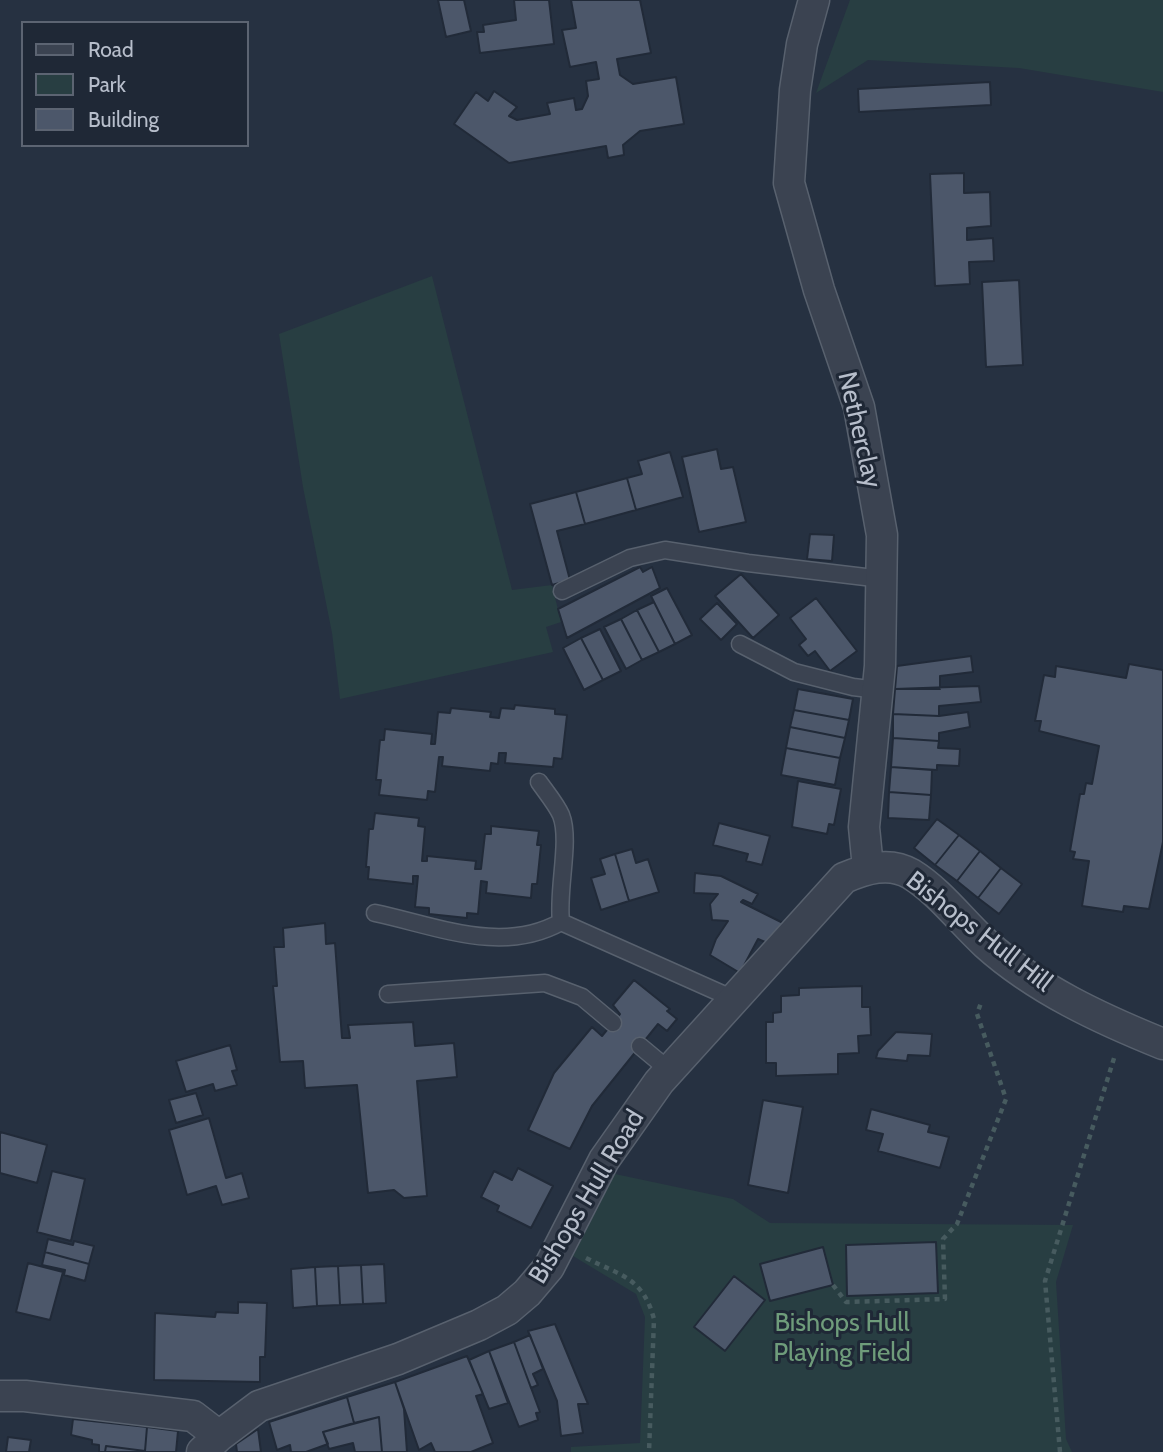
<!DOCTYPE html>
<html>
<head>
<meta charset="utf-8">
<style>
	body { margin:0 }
	#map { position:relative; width:1163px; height:1452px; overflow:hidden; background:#263141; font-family:Cabin,sans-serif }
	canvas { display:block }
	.legend { position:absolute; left:21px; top:21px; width:228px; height:126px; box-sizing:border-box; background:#1f2836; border:2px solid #5c6472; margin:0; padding:9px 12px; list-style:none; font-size:21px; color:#b7becb }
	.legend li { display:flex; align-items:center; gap:14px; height:35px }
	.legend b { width:35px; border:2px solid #5c6472 }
</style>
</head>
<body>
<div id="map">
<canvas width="1163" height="1452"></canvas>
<ul class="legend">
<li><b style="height:9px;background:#3b4351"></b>Road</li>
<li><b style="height:19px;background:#283e42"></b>Park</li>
<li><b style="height:19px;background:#4c576a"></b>Building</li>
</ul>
</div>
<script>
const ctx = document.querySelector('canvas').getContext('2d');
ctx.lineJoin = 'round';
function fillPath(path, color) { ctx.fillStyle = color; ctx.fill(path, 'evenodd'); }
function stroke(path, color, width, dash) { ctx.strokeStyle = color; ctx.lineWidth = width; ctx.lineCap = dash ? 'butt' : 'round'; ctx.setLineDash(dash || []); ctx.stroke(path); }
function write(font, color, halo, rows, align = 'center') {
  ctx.font = font + ' Cabin,sans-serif'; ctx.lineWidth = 6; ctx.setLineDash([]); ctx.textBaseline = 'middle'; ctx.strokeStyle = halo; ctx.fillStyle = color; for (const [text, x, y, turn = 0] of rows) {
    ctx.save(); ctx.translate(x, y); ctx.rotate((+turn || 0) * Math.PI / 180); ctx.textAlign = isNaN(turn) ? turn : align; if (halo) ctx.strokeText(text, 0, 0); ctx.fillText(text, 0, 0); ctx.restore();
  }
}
fillPath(new Path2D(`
	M850,0h313v92l-144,-24 -151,-8 -52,33z
	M432,276l80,314 40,-5 9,37 -15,5 7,25 -213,47 -8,-66 -29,-146 -24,-153z
	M615,1174l118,25 37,24 303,2 -17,57 10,157 6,13h-501v-5l69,-4 5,-126 -9,-23 -63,-38z`), '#283e42');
const building = new Path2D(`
	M438,0h26l7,31 -25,6z
	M514,0h35l5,44 -74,9 -3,-21h7l-1,-7 33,-5z
	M571,0h69l11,53 -34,6 3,16 13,9 43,-7 8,47 -44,7 -17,14 1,10 -16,3 -2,-12 -97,17 -55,-39 22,-32 12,9 6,-10 23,16 -8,9 8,4 33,-6 -3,-11 27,-5 2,12 6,-1 6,-13 -2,-15 13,-2 -3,-17 -26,5 -8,-37 14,-2z
	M990,82l1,23 -132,7 -1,-23z
	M964,173v20l26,-1 1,34 -24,2v12l26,-2 1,23 -25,1 1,22 -35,2 -5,-112z
	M1019,280l4,85 -37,2 -4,-85z
	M717,449l4,20 12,-2 13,55 -47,10 -17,-75z
	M670,452l13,45 -47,13 -9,-32 15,-4 -4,-13z
	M627,478l9,32 -51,14 -9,-32z
	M576,492l9,32 -28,7 13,49 -18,5 -22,-81z
	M810,534l24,1 -2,26 -25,-2z
	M640,567l3,5 9,-5 8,21 -93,50 -9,-29z
	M741,574l38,41 -26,23 -38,-42z
	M667,588l25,47 -17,9 -24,-48z
	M816,598l41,53 -27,20 -15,-20 -7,5 -9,-11 7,-6 -16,-21z
	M654,602l21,42 -16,8 -22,-42z
	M717,603l20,21 -16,16 -21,-21z
	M637,610l22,42 -17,8 -21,-41z
	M621,619l21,41 -16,9 -22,-42z
	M600,629l21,42 -18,9 -22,-42z
	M581,638l22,42 -19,10 -21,-42z
	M971,656l2,16 -33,4v13h-45l2,-23z
	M1129,664l34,6v172l-14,67 -25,-3 -1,6 -41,-6 7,-45 -16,-2 2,-7 -5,-1 10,-57h4l2,-11 6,1 7,-38 -60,-15 2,-10h-6l9,-46 11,2 1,-11 70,12z
	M979,686l2,16 -42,4v10l-46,-2 2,-25z
	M798,689l55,10 -4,21 -55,-10z
	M515,705l40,4v5l12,1 -5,44 -8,-1 -1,9 -48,-4 1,-10h-7l-1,11 -7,-1 -1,8 -48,-5 1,-9h-4l-4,35 -7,-1 -1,9 -48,-5 2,-15h-5l4,-40h4l1,-11 47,5 -1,10h4l3,-32 12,1 1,-5 40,4 -1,5 9,1 2,-10 13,1z
	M794,710l55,10 -4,18 -55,-11z
	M968,712l2,15 -31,6v8l-46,-3v-24l46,2z
	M790,727l55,11 -5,20 -54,-10z
	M893,738l46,3 -1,7 22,1 -1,17 -22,-1v5l-46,-3z
	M786,748l54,10 -5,27 -54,-10z
	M891,767l41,3 -1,25 -42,-3z
	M798,781l43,8 -7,36 -5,-1 -2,10 -35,-7z
	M889,792l42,3 -2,25 -41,-2z
	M375,813l44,5 -1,8 7,1 -3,34h5v-5l49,5 -1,8h6l4,-35h6v-8l48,5 -2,14h4l-4,39h-5l-1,14 -45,-5 1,-11 -6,-1 -3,33 -11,-1v5l-38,-4v-6l-14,-1 3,-31h-5v8l-45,-5 1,-12h-3l3,-38h4z
	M937,819l22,16 -24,30 -21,-17z
	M719,823l51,13 -8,29 -16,-4 2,-7 -35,-9z
	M959,835l21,16 -23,30 -22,-16z
	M632,849l4,14 12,-4 11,33 -30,9 -14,-47z
	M980,851l21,17 -23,30 -21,-17z
	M615,854l14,47 -28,9 -10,-32 14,-4 -5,-15z
	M1001,868l21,16 -23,30 -21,-16z
	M695,873l26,3 37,18 -6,10 -9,-4 -2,2 42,21 -11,22 -14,-6 -18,34 -30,-18 6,-16 12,-18 -16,-1 -2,-16 8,-10 -24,-1z
	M325,923l1,21 9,-1 7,95h8l-2,-13 65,-3 2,24 39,-3 3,34 -40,4 10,115 -23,2 -10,-8 -26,3 -11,-108 -52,3 -2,-27 -23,1 -7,-76h4l-3,-39h10l-1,-19z
	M634,980l36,29 -3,2 10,8 -10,12 -9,-7 -66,82 -22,43 -42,-19 26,-57 38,-46 10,9 18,-22 -7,-9z
	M862,986v21h8l1,28 -13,1 1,17 -21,1v20l-62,2v-13h-10v-41h7v-9l8,-1v-16l18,-1v-7z
	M896,1032l36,2 -2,22 -22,-1 -1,6 -31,-3 2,-7z
	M230,1045l7,25 -5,1 5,14 -22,6 -2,-7 -27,8 -10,-31z
	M196,1093l7,22 -27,8 -7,-23z
	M763,1100l40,7 -15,86 -40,-8z
	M871,1109l59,16 -2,7 21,5 -9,31 -62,-17 5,-17 -17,-4z
	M209,1118l17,60 16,-5 7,25 -27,7 -6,-19 -29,9 -18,-65z
	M0,1132l47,13 -10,38 -37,-10z
	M518,1168l35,18 -22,42 -34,-17 2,-5 -18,-9 13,-26 18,9z
	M52,1171l33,8 -14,62 -34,-9z
	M48,1239l25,6 1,-4 20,5 -5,18 -44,-12z
	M936,1242l2,51 -91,3 -1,-51z
	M823,1247l10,38 -63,16 -10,-37z
	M45,1252l44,12 -4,17 -21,-6 1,-5 -23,-5z
	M28,1263l35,9 -13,48 -34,-8z
	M384,1264l2,39 -23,1 -2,-39z
	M361,1265l2,39 -23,1 -2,-39z
	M338,1266l2,39 -23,1 -2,-39z
	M315,1267l2,39 -24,2 -2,-39z
	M734,1276l31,24 -40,51 -31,-24z
	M238,1302l29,1 -2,54h-5v25l-106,-2 1,-67 60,4 1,-5 22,1z
	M555,1324l33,80h-10l5,29 -22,3 -4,-35 -29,-70z
	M530,1335l13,34 -10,5 5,11 -7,3 -17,-46z
	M514,1342l26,70 -4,1 2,7 -19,7 -30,-76z
	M489,1351l19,52 -19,6 -20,-49z
	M467,1356l16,38 -7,2 17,47 -22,9h-36l-4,-9 -12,7 -24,-68z
	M395,1382l9,27 3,43h-25l-3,-35 -25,6 -7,-26z
	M347,1397l7,26 -31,9 5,12 -22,8h-15l-1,-7 -13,5 -8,-28z
	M379,1417l3,35h-27l-2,-9 -24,6 -6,-17z
	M73,1419l74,8 -2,24 -39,-5 -1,6h-6v-7l-7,-1v-4l-21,-5z
	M147,1427l31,4 -2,21h-71l1,-6 39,5z
	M258,1429l3,23h-24l-1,-8z
	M8,1437l23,3 -2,12h-23z`);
fillPath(building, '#4c576a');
stroke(building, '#212a38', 2);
const lane = new Path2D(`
	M562,591l68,-33 35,-8 83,13 134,16
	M740,644l54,28 59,15 25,3
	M539,782c7,10 17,22 22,33 10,25 -4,75 0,107
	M375,913c62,13 127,42 186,9l175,78
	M388,994l157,-11 37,14 31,26
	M640,1046l30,25`);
const street = new Path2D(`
	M814,0l-12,44 -7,46 -6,93 30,107 40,117 23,128 -2,131 -16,161 4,41
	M0,1396h25l168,20 26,20
	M202,1452l17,-16 40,-30 139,-47 81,-34 28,-15 20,-17 22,-26 55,-107 55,-78 185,-204c21,-9 45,-17 67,-4 29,18 50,47 75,70 50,45 115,75 177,100`);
stroke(lane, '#58616e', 19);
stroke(street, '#58616e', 33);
stroke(new Path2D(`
	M586,1258c36,18 57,20 68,61l-5,133
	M833,1285l13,17 99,-3 -2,-60 14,-15 49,-125 -29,-85 5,-14
	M1060,1452l-15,-171 70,-226`), '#475b5f', 4.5, [5, 5]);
stroke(lane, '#3b4351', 16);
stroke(street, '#3b4351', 30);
write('26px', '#b7becb', '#1f2836', [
	["Netherclay",859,430,77],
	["Bishops Hull Hill",979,932,38],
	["Bishops Hull Road",587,1197,-59]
]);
write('26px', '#6f9c7b', '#1f2836', [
	["Bishops Hull",842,1323],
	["Playing Field",842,1353]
]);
</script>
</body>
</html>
